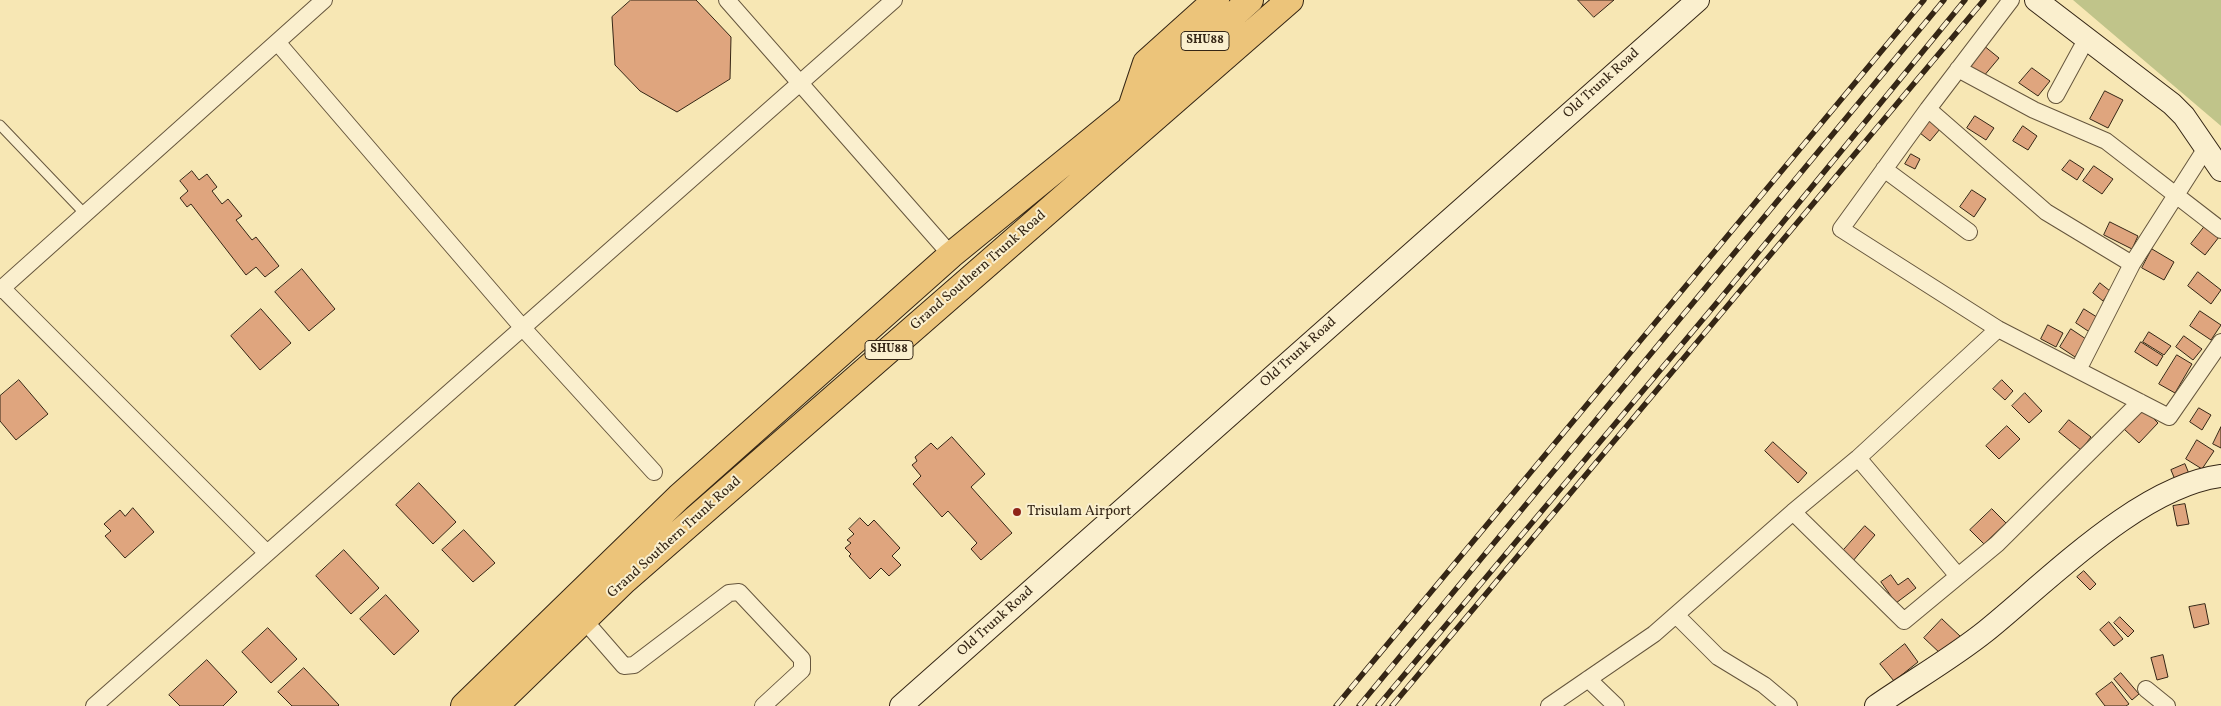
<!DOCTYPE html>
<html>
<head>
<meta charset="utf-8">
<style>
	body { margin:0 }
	canvas { display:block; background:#f7e7b4 }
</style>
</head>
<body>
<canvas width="2221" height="706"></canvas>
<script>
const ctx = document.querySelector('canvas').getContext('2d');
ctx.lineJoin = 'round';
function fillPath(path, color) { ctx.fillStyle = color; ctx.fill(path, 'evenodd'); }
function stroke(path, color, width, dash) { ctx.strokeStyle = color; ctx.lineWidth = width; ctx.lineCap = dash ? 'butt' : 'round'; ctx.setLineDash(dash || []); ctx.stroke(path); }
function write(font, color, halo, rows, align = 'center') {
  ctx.font = font + ' Vollkorn,serif'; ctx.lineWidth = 4; ctx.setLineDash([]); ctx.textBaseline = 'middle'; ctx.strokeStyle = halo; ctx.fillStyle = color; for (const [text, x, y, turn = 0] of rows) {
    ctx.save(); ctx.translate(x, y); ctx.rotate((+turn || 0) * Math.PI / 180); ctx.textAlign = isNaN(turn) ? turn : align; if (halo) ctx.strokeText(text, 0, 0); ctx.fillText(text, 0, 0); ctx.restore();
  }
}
fillPath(new Path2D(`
	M2073,0h148v126z`), '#c0c48a');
const building = new Path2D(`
	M631,0h65l35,37 -1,42 -53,33 -37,-21 -25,-26 -3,-48z
	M1578,0h36l-20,17z
	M1983,45l16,13 -16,19 -16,-12z
	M2032,68l18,13 -12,15 -19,-13z
	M2105,91l18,9 -15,28 -18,-9z
	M1975,116l19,12 -8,12 -19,-12z
	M1930,121l10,8 -10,12 -10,-8z
	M2023,126l14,10 -9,14 -15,-9z
	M1911,154l9,5 -5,10 -10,-5z
	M2070,160l14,9 -7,11 -15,-10z
	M2094,166l19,13 -11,15 -19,-13z
	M192,171l7,9 8,-6 10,13 -5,4 10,13 6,-5 14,17 -6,4 16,20 4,-3 23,29 -14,11 -9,-10 -10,8 -55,-71 -4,3 -7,-9 8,-7 -8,-10z
	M1972,190l14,9 -12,18 -14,-10z
	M2110,222l28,14 -6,13 -28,-14z
	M2205,226l14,11 -14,18 -14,-11z
	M2152,249l22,13 -10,18 -22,-12z
	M302,269l33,40 -26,22 -34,-39z
	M2198,272l23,18 -10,14 -23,-18z
	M2100,283l10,8 -7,10 -10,-8z
	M261,309l30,34 -31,27 -29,-34z
	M2084,309l16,10 -9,14 -15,-10z
	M2200,311l21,14 -10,15 -21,-14z
	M2048,325l15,8 -7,14 -15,-8z
	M2071,329l15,10 -11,18 -15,-10z
	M2149,332l22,14 -7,9 -21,-13z
	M2184,336l18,13 -9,11 -17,-13z
	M2141,342l22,14 -6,10 -22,-14z
	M2177,355l15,9 -17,29 -16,-9z
	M19,380l29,34 -32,26 -16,-19v-25z
	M2002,380l11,11 -8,9 -12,-11z
	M2025,393l17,18 -13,12 -17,-17z
	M2199,408l12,7 -9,15 -12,-8z
	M2144,409l14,14 -19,20 -15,-14z
	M2069,420l22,17 -10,13 -22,-18z
	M2007,426l13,13 -21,20 -13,-13z
	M2221,427v21l-8,-4z
	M952,437l33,37 -14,13 41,46 -31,27 -10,-11 6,-6 -29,-32 -6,6 -29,-33 8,-8 -9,-11 5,-4 -2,-4 16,-14 6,6z
	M2197,440l17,11 -12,18 -16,-10z
	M1773,442l34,31 -9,10 -33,-32z
	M2185,464l7,17 -14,6 -7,-17z
	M419,483l37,39 -23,22 -37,-39z
	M2185,504l4,20 -12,2 -4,-20z
	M133,508l21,24 -29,26 -20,-22 6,-5 -7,-7 16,-14 5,6z
	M1992,509l14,14 -22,21 -14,-14z
	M860,518l8,8 6,-6 26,28 -8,8 9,9 -12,11 -8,-8 -11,11 -21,-23 2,-2 -6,-6 6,-5 -4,-3 7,-6 -5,-5z
	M1865,526l10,9 -23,27 -11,-9z
	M464,530l31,33 -22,19 -31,-32z
	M344,550l35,38 -28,26 -35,-38z
	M2084,571l12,13 -6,6 -13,-13z
	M1891,575l7,10 10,-7 8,10 -20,15 -15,-21z
	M386,595l33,36 -25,24 -34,-36z
	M2205,604l4,20 -15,4 -5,-21z
	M2120,617l14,14 -6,6 -14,-14z
	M1942,619l19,18 -19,18 -18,-17z
	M2109,622l14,17 -9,7 -14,-16z
	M268,628l29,31 -26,24 -29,-31z
	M1905,644l13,18 -24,19 -14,-17z
	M2163,655l5,22 -11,3 -6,-22z
	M207,660l30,32 -14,14h-43l-11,-11z
	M304,668l35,37 -1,1h-46l-14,-14z
	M2121,673l18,21 -7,6 -18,-21z
	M2112,682l17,22 -3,2h-21l-9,-12z`);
fillPath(building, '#dfa57e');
stroke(building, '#352615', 1);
const lane = new Path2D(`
	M0,125l85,89`);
const street = new Path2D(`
	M727,0l224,255
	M2011,0l-83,109 -87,120 157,100 171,88 52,-75
	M277,42l245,285 132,145
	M1958,69l76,41 72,31 115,89
	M2056,95l31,-57
	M1928,109l118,103 86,52
	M1884,169l85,63
	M2,288l265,265
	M0,290l324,-290
	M2078,370l54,-106 74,-116
	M1858,458l100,118
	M1793,512l111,109 93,-77 143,-142
	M1676,615l42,42 46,28 25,21
	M584,620l40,46 10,-1 95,-72 10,-1 63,67v11l-39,36
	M1588,679l28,27
	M2146,689l21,17
	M94,706l800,-706
	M1549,706l105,-72 139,-122 65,-54 140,-129`);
const secondary = new Path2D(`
	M2036,0l136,104 12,12 37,54
	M901,706l797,-706
	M1876,706c36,-25 75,-47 110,-75 62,-50 154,-145 235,-155`);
const primary = new Path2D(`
	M1131,108l15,-45 70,-63
	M464,706l215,-209 272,-242 179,-146 120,-109
	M495,706l129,-125 666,-581`);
stroke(lane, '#66563d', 11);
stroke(street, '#66563d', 18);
stroke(secondary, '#352615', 24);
stroke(primary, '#352615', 28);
stroke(lane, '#faefce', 9);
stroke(street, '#faefce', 16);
stroke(secondary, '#faefce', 22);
stroke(primary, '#ecc47a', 26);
const rail = new Path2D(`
	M1336,706l588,-706
	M1359,706l585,-706
	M1378,706l342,-407 245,-299
	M1392,706l592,-706`);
stroke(rail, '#352615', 5.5);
stroke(rail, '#faefce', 4, [11]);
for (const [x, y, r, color] of [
	[1017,512,5,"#8f2418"]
]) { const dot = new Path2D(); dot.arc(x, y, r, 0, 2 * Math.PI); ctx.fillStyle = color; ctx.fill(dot); stroke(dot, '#faefce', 2); }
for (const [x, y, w] of [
	[1205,41,48],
	[889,350,48]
]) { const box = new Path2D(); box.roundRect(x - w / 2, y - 9.5, w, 19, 4); ctx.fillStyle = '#faefce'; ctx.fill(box); stroke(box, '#352615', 1); }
write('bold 12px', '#352615', null, [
	["SHU88",1205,41],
	["SHU88",889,350]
]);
write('14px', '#352615', '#faefce', [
	["Old Trunk Road",1602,84,-42],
	["Grand Southern Trunk Road",979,271,-41],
	["Old Trunk Road",1299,353,-42],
	["Grand Southern Trunk Road",675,538,-42],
	["Old Trunk Road",996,622,-42]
]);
write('14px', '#352615', '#faefce', [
	["Trisulam Airport",1027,512]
], 'left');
</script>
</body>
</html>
